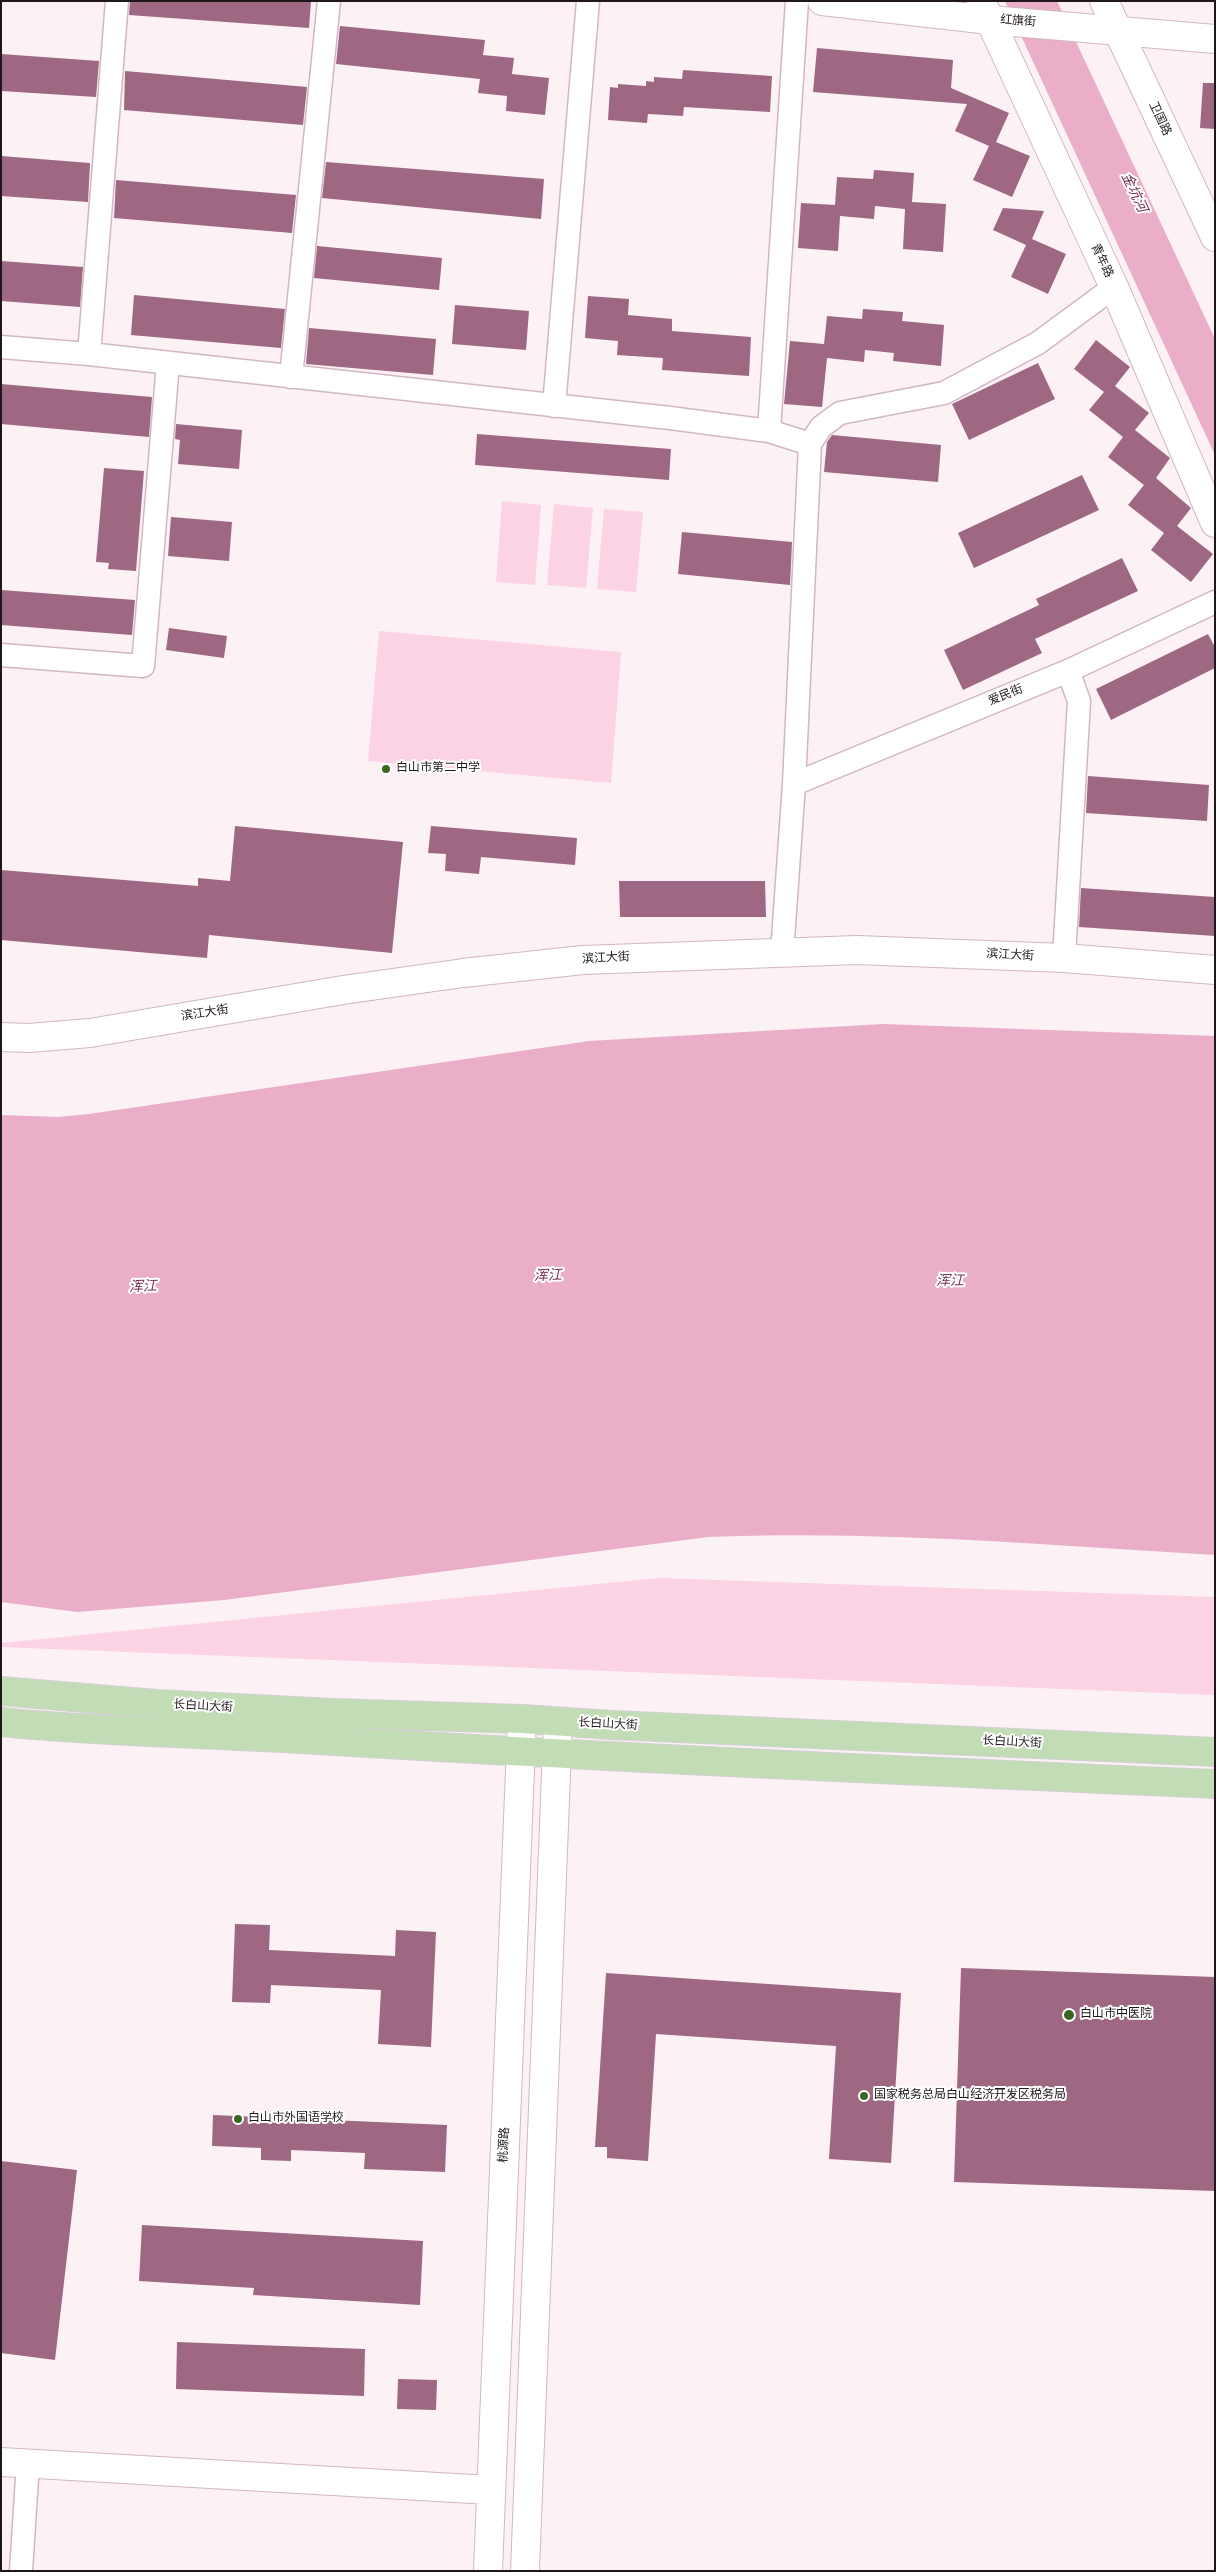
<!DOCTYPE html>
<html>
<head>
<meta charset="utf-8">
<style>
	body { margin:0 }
	#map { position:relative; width:1216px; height:2572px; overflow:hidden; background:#fcf1f5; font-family:Overpass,sans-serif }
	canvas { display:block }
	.frame { position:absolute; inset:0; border:2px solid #20171b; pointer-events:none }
</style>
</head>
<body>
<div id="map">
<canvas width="1216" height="2572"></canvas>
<div class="frame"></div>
</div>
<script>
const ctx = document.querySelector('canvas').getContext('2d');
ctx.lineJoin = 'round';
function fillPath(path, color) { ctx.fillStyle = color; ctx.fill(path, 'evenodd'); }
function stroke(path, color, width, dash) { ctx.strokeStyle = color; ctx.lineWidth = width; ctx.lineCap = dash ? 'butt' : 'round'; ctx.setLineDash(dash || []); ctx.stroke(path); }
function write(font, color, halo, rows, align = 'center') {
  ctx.font = font + ' Overpass,"Noto Sans SC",sans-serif'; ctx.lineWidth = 4; ctx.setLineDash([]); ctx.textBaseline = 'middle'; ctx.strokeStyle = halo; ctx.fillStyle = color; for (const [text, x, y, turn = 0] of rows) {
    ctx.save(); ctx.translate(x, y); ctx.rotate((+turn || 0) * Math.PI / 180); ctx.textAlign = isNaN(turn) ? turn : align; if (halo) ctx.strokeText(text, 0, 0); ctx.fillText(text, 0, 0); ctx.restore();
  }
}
fillPath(new Path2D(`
	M502,501l39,4 -6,80 -39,-3z
	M554,504l39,4 -7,80 -39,-3z
	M604,509l39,3 -7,80 -39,-3z
	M379,631l242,21 -10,131 -243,-22z
	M659,1578l556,19v98l-1214,-48v-4z`), '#fbd3e4');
fillPath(new Path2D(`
	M1005,1h52l158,338v116z
	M883,1024l332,12v519c-169,-10 -337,-25 -507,-18l-484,63 -147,12 -76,-10v-487l57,2 31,-3 500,-73z`), '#ebaec9');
fillPath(new Path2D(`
	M130,1h181l-2,27 -180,-13z
	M340,26l145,14 -2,15 31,3 -2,16 37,4 -4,37 -39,-4 1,-15 -29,-3 2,-14 -144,-15z
	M817,48l136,12 -2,28 58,25 -13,29 34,14 -18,41 -39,-17 16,-34 -34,-15 12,-27 -154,-12z
	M1,54l98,7 -3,36 -95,-6z
	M683,70l89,6 -2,36 -86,-5 -1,9 -35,-2 -1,9 -39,-3 2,-33 8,1v-4l28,2v-5l8,1v-5l28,2z
	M125,71l182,16 -4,38 -179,-15z
	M1203,83h12v46l-15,-1z
	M1,156l89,7 -2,39 -87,-6z
	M326,162l218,17 -3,40 -219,-21z
	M874,170l40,3 -2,29 34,2 -3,48 -40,-3 2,-40 -30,-3 -1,13 -34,-3 -2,35 -40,-3 3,-45 34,2 2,-28 36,2z
	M116,180l180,15 -4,38 -178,-15z
	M1003,208l41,3 -12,28 34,15 -18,40 -37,-17 15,-32 -33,-15z
	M317,246l125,12 -3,32 -125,-12z
	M1,261l82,6 -3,40 -79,-6z
	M134,295l151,14 -4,39 -150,-13z
	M588,296l41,3 -1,16 44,4v12l79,6 -2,39 -87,-6 1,-12 -46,-3 1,-14 -33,-3z
	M455,305l74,6 -3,39 -74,-6z
	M863,309l40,3 -1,9 42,4 -3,41 -48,-5 1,-8 -29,-3 -1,12 -37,-4 -5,49 -38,-3 6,-63 34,3 3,-28 35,3z
	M309,328l127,11 -3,36 -127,-11z
	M1096,340l34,27 -15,19 34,27 -14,17 35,28 -14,20 35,30 -14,18 36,28 -22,28 -40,-32 13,-17 -36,-28 16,-20 -36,-28 15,-20 -34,-27 15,-18 -30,-23z
	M1038,363l17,36 -86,41 -17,-36z
	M1,384l151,13 -3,40 -148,-13z
	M176,424l66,6 -3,39 -61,-5 2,-24 -5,-1z
	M477,434l194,15 -2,31 -194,-15z
	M832,435l109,10 -3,37 -114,-10 3,-30z
	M104,468l40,3 -8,100 -28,-2 1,-6 -13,-1z
	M1082,475l17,35 -125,58 -16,-35z
	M171,517l61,5 -3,39 -61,-5z
	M682,532l110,10 -2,43 -112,-11z
	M1122,558l16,33 -103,48 7,14 -79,37 -19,-40 95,-45 -3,-6z
	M1,590l134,10 -3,35 -131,-10z
	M169,628l58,8 -3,22 -58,-8z
	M1208,634l7,13v21l-104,52 -15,-31z
	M1088,776l121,9 -2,36 -121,-8z
	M235,826l168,16 -11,111 -183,-18 -2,23 -206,-18v-70l197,16v-8l32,3z
	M431,826l146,12 -2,27 -94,-8 -2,17 -34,-3 1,-17 -18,-1z
	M619,881h146l1,36h-146z
	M1081,888l134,9v39l-136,-9z
	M235,1924l35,1 -1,25 126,6 1,-26 40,2 -5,115 -53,-3 3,-54 -110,-5 -1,18 -38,-1z
	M961,1968l254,9v214l-261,-9z
	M606,1973l295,20 -10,170 -62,-4 7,-113 -180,-12 -8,127 -41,-3v-11h-12z
	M213,2115l234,10 -2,47 -81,-3 1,-16 -74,-3v11l-30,-1v-12l-49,-2z
	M1,2161l76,9 -22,190 -54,-7z
	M142,2225l281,16 -3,64 -167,-10 1,-7 -115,-7z
	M177,2342l188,7 -1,47 -188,-7z
	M398,2379l39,1 -1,30 -39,-1z`), '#9f6882');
const street = new Path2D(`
	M1,347l88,7 581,64 99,13 41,13 11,-17 19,-14 104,-20 94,-50 76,-56
	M89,354l28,-353
	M291,377l38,-376
	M554,406l34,-405
	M769,431l28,-430
	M1,655l142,11 25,-303
	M794,784l274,-113 147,-69
	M782,953l12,-169 16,-340
	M1064,958l15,-257 -11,-30
	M21,2571l7,-108`);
const secondary = new Path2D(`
	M822,1l168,19 225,19
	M981,1l133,286 101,236
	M1104,1l111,236
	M1,1037l28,1 61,-5 253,-43 120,-17 120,-13 274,-10 207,8 151,12
	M1,2462l489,28
	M488,2571l34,-852
	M525,2571l33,-849`);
const primary = new Path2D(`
	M1,1691l156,13 176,9 189,6 90,6 603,27
	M1,1722c106,11 212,11 317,18 299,18 598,31 897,44`);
stroke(street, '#d1b7c2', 25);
stroke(secondary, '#d1b7c2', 30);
stroke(primary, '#d2d1d1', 30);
stroke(street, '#fff', 22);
stroke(secondary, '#fff', 28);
stroke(primary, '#c2ddb6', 28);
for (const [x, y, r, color] of [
	[386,769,5,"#3a6522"],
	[1069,2015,6,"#3a6522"],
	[864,2096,5,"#3a6522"],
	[238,2119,5,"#3a6522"]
]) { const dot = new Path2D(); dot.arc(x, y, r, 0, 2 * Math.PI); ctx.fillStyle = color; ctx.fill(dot); stroke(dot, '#fff', 2); }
write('12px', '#20171b', '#fff', [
	["红旗街",1018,22,4],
	["卫国路",1159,119,65],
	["青年路",1101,261,65],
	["爱民街",1006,696,-22],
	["滨江大街",1010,956,3],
	["滨江大街",606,959,-3],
	["滨江大街",205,1014,-9],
	["长白山大街",203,1707,3],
	["长白山大街",608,1725,3],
	["长白山大街",1012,1743,3],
	["桃源路",505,2145,-87]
]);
write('12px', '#20171b', '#fff', [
	["白山市第二中学",396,769],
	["白山市中医院",1080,2015],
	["国家税务总局白山经济开发区税务局",874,2096],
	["白山市外国语学校",248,2119]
], 'left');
write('italic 14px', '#763054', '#fff', [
	["金坑河",1133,193,65],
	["浑江",548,1277,-2],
	["浑江",950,1282],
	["浑江",143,1288,-2]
]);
</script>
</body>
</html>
